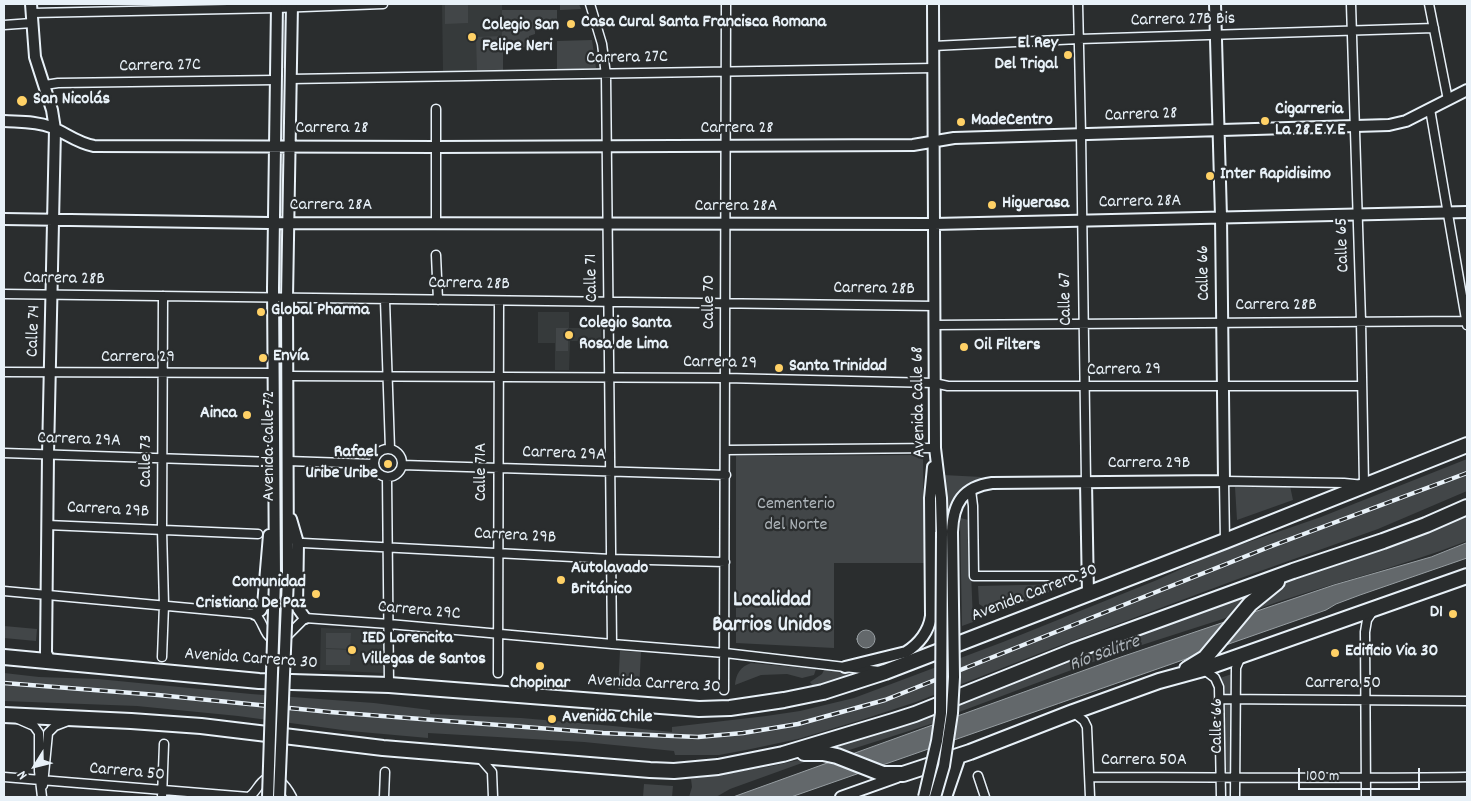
<!DOCTYPE html>
<html>
<head>
<meta charset="utf-8">
<style>
	body { margin:0 }
	#map { position:relative; width:1471px; height:801px; overflow:hidden; background:#2a2d2e; font-family:Dekko,sans-serif }
	canvas { display:block }
	.frame { position:absolute; inset:0; border:5px solid #e8f1f8; pointer-events:none }
	.north { position:absolute; left:10px; top:741px; width:50px; height:50px; -webkit-text-stroke:4px #2a2d2e; paint-order:stroke; rotate:234deg; font-size:14px; font-weight:700; line-height:20px; text-align:center; color:#e8f1f8 }
	.north::after { content:''; display:block; margin:auto; width:18px; height:22px; background:#e8f1f8; clip-path:polygon(50% 0,100% 100%,50% 72%,0 100%) }
	.scale { position:absolute; left:1298px; top:768px; width:122px; height:22px; box-sizing:border-box; border:2px solid #e8f1f8; border-top:0; padding-left:6px; font-size:15px; line-height:18px; white-space:nowrap; color:#e8f1f8; -webkit-text-stroke:4px #2a2d2e; paint-order:stroke }
</style>
</head>
<body>
<div id="map">
<canvas width="1471" height="801"></canvas>
<div class="frame"></div>
<div class="north">N</div>
<div class="scale">100 m</div>
</div>
<script>
const ctx = document.querySelector('canvas').getContext('2d');
ctx.lineJoin = 'round';
function fillPath(path, color) { ctx.fillStyle = color; ctx.fill(path, 'evenodd'); }
function stroke(path, color, width, dash) { ctx.strokeStyle = color; ctx.lineWidth = width; ctx.lineCap = dash ? 'butt' : 'round'; ctx.setLineDash(dash || []); ctx.stroke(path); }
function write(font, color, halo, rows, align = 'center') {
  ctx.font = font + ' Dekko,sans-serif'; ctx.lineWidth = 4.5; ctx.setLineDash([]); ctx.textBaseline = 'middle'; ctx.strokeStyle = halo; ctx.fillStyle = color; for (const [text, x, y, turn = 0] of rows) {
    ctx.save(); ctx.translate(x, y); ctx.rotate((+turn || 0) * Math.PI / 180); ctx.textAlign = isNaN(turn) ? turn : align; if (halo) ctx.strokeText(text, 0, 0); ctx.fillText(text, 0, 0); ctx.restore();
  }
}
fillPath(new Path2D(`
	M442,4h60l1,67h-60z
	M538,312h31v16h32v13h-31l-1,29h-14v-27h-17z
	M321,628l63,2 -1,43 -63,-3z`), '#363a3b');
fillPath(new Path2D(`
	M445,4h23v19l-23,1z
	M560,4h19l2,5 -21,1z
	M502,10h55v14h-22v10l-6,2 -1,11 -25,1v23h-26l-1,-34 26,-1z
	M281,20h5v48h-6z
	M592,40l4,28 -39,2v-29z
	M280,90h6l-1,48h-6z
	M278,164h6v49h-6z
	M277,234h6v49h-6z
	M278,313h5l2,131 -3,58h-3z
	M556,328h12v23h-12z
	M923,455l1,108h-90v85l-98,-5v-187z
	M1467,459v32l-89,38 -140,50 -190,71 -132,52 -55,18 -63,19 -52,11 -27,5h-44l-1,-4 -90,-9 -156,-9v5l-78,-7 -112,-15 -101,-10 -133,-5v-28l35,4 59,2 153,15 123,9 56,7v4l91,4 92,8 59,6v-5l94,-11 34,-5 54,-13 149,-56 154,-62 57,-26 107,-37z
	M943,475l39,2c-20,9 -28,15 -34,37z
	M1290,486l3,14 -56,20 -2,-33z
	M1467,514v27c-71,28 -146,44 -217,71l28,-25 11,-5 115,-43z
	M960,518l9,2 4,102 -11,4z
	M1068,584l-59,25 -16,4 -14,-9 -1,-18z
	M1258,589l-26,27 -115,37 -158,59v-8l129,-52z
	M4,626l33,3 -1,12 -32,-3z
	M326,633h25l-1,16 -24,-1z
	M326,649l25,1 -1,15h-24z
	M620,651l21,1 -2,38 -21,-1z
	M751,663l65,6 -2,6 -12,3 -15,-4 -26,1 -26,10c1,-11 5,-18 16,-22z
	M825,668l37,5 -49,13 -3,-4 12,-8z
	M1232,674l-1,22h-8l-3,-18z
	M1227,702l5,5 -1,66 -5,2 -2,-2 -1,-67z
	M935,714l-1,9 -91,29 -15,-3z
	M812,757l1,2 -83,30 -14,8h-27l3,-10 -1,-8 81,-13z
	M644,784l29,2 -1,11h-29z`), '#424648');
const water = new Path2D(`
	M1467,543v15l-107,37 -24,9 -10,6 -535,187h-58l388,-140 213,-72 97,-28z
	M857 639a9 9 0 1 1 18 0a9 9 0 1 1-18 0Z`);
fillPath(water, '#63686b');
stroke(water, '#989fa3', 1);
const street = new Path2D(`
	M590,4l12,40 4,31 6,569
	M1078,4l3,130 5,348
	M1429,4l19,96
	M32,13l245,-5 106,-4
	M4,25l28,-2
	M933,46l146,-7 355,-11
	M290,79l644,-11
	M45,85l13,-2 217,-3
	M1430,109l37,216
	M436,223v-114
	M436,255l2,45
	M4,294l931,12
	M385,300l5,149
	M935,325l532,-4
	M4,372l269,1
	M287,376l439,2 208,5 14,3c138,1 275,-1 413,0
	M374 463a14 14 0 1 1 28 0a14 14 0 1 1-28 0Z
	M726,450l209,-2
	M4,453l270,9
	M288,461l86,3
	M402,465l324,10
	M387,477l2,208
	M971,490l2,16 1,70h113
	M47,525l211,9
	M1225,541l-1,-60 120,2 20,2 -3,-164 -10,-317
	M303,543l308,16 114,3
	M4,591l251,23c9,8 8,21 20,27l9,-2 21,-21 84,6 223,20 113,9 154,18
	M162,657l2,-52 -2,-75 1,-234
	M1203,669l12,9 4,9 2,110
	M498,673l1,-372
	M724,690l2,-686
	M1219,699l248,2
	M1073,712l11,9 3,6 3,70
	M18,719l16,7 5,7v38l3,26
	M479,757l13,15 1,25
	M978,776l7,21
	M4,777l245,20
	M1090,777c126,0 251,2 377,0
	M43,785l5,-52 7,-7 13,-5
	M162,797l2,-53
	M249,797c6,-4 8,-10 13,-15 12,-13 25,5 30,15
	M384,797l1,-25
	M1235,797l1,-129 5,-12
	M1366,797l-1,-165 2,-12 6,-9`);
const secondary = new Path2D(`
	M31,4l4,53 17,53 3,19 -7,326 -2,198 4,8
	M933,4l2,444 6,50 1,34
	M4,121c15,1 32,0 47,6 15,6 26,16 43,19l342,1 477,-2 41,-7 435,-13 17,-4 61,-31
	M4,219l265,4 665,1 533,-12
	M1086,482l2,112
	M291,519l7,24 -1,64 8,11
	M952,532c1,-29 11,-45 40,-49l232,-2 -3,-264 -6,-213
	M288,577l-1,-279 5,-294
	M275,579l-2,-291 4,-284
	M255,614l6,-4 2,-5 6,-70
	M845,667l61,-15c13,-8 23,-21 25,-36l-1,-118 3,-31
	M841,797l56,-20`);
const highway = new Path2D(`
	M4,657l255,24 130,4 310,24 31,-1 54,-8 39,-8 62,-20 340,-131 242,-96
	M1187,669l18,-11 45,-54 27,-22
	M4,715l127,6 70,5 182,22 267,22 24,1 44,-4 65,-13 110,-33 22,-7 158,-63 220,-80 90,-30 43,-16 41,-18
	M804,753h19l14,3 46,18h20l67,-22 103,-40 86,-31 44,-12 264,-93
	M944,797l14,-41`);
stroke(street, '#e8f1f8', 11);
stroke(secondary, '#e8f1f8', 14);
stroke(highway, '#e8f1f8', 18);
stroke(street, '#2a2d2e', 8);
stroke(secondary, '#2a2d2e', 10);
stroke(highway, '#2a2d2e', 14);
const rail = new Path2D(`
	M4,683l154,12 172,17 273,21 95,4 45,-4 55,-9 87,-24 384,-153 198,-74`);
stroke(rail, '#e8f1f8', 4.5);
stroke(rail, '#2a2d2e', 2.5, [8]);
const secondaryBridge = new Path2D(`
	M268,797l7,-218
	M279,797l9,-220
	M924,797l13,-56 4,-28 1,-181
	M935,797l9,-31 8,-53 2,-36 -2,-145`);
stroke(secondaryBridge, '#e8f1f8', 14, []);
stroke(secondaryBridge, '#2a2d2e', 10);
for (const [x, y, r, color] of [
	[571,24,5,"#ffd166"],
	[472,37,5,"#ffd166"],
	[1068,55,5,"#ffd166"],
	[22,101,6,"#ffd166"],
	[1265,121,5,"#ffd166"],
	[961,122,5,"#ffd166"],
	[1210,176,5,"#ffd166"],
	[992,205,5,"#ffd166"],
	[261,312,5,"#ffd166"],
	[569,335,5,"#ffd166"],
	[964,347,5,"#ffd166"],
	[263,358,5,"#ffd166"],
	[779,368,5,"#ffd166"],
	[247,415,5,"#ffd166"],
	[388,464,5,"#ffd166"],
	[561,580,5,"#ffd166"],
	[316,594,5,"#ffd166"],
	[1453,614,5,"#ffd166"],
	[352,650,5,"#ffd166"],
	[1335,653,5,"#ffd166"],
	[540,666,5,"#ffd166"],
	[552,719,5,"#ffd166"]
]) { const dot = new Path2D(); dot.arc(x, y, r, 0, 2 * Math.PI); ctx.fillStyle = color; ctx.fill(dot); stroke(dot, '#2a2d2e', 2); }
write('18px', '#e8f1f8', '#2a2d2e', [
	["Carrera 27B Bis",1183,21,-1],
	["Carrera 27C",627,59,-1],
	["Carrera 27C",160,67,-1],
	["Carrera 28",1141,116,-2],
	["Carrera 28",332,130],
	["Carrera 28",737,130],
	["Carrera 28A",1140,203,-1],
	["Carrera 28A",331,207],
	["Carrera 28A",736,208],
	["Calle 65",1344,245,-92],
	["Calle 66",1205,273,-91],
	["Calle 71",593,278,-91],
	["Carrera 28B",64,280,1],
	["Carrera 28B",469,285,1],
	["Carrera 28B",874,290,1],
	["Calle 67",1067,299,-91],
	["Calle 70",711,302,-90],
	["Carrera 28B",1276,307],
	["Calle 74",35,331,-88],
	["Carrera 29",138,359],
	["Carrera 29",720,364,1],
	["Carrera 29",1124,371,-1],
	["Avenida Calle 68",920,402,-91],
	["Carrera 29A",79,441,2],
	["Avenida Calle 72",271,446,-90],
	["Carrera 29A",564,455,2],
	["Calle 73",148,461,-90],
	["Carrera 29B",1149,465],
	["Calle 71A",483,472,-90],
	["Carrera 29B",108,511,3],
	["Carrera 29B",515,537,3],
	["Avenida Carrera 30",1035,594,-21],
	["Carrera 29C",419,612,5],
	["Avenida Carrera 30",251,660,4],
	["Avenida Carrera 30",654,685,3],
	["Carrera 50",1343,685],
	["Calle 66",1219,726,-90],
	["Carrera 50A",1144,762],
	["Carrera 50",127,773,5]
]);
write('bold 18px', '#e8f1f8', '#2a2d2e', [
	["Casa Cural Santa Francisca Romana",581,24],
	["Colegio San",482,27],
	["Felipe Neri",482,48],
	["El Rey",1058,45,"right"],
	["Del Trigal",1058,66,"right"],
	["San Nicolás",33,101],
	["Cigarreria",1275,111],
	["La 28 E Y E",1275,132],
	["MadeCentro",971,122],
	["Inter Rapidisimo",1220,176],
	["Higuerasa",1002,205],
	["Global Pharma",271,312],
	["Colegio Santa",579,325],
	["Rosa de Lima",579,346],
	["Oil Filters",974,347],
	["Envía",273,358],
	["Santa Trinidad",789,368],
	["Ainca",237,415,"right"],
	["Rafael",378,454,"right"],
	["Uribe Uribe",378,475,"right"],
	["Autolavado",571,570],
	["Británico",571,591],
	["Comunidad",306,584,"right"],
	["Cristiana De Paz",306,605,"right"],
	["D1",1443,614,"right"],
	["IED Lorencita",362,640],
	["Villegas de Santos",362,661],
	["Edificio Via 30",1345,653],
	["Chopinar",540,685,"center"],
	["Avenida Chile",562,719]
], 'left');
write('18px', '#aeb5ba', '#2a2d2e', [
	["Cementerio",796,506],
	["del Norte",796,527]
]);
write('italic 19px', '#acb3b9', '#2a2d2e', [
	["Río Salitre",1105,655,-20]
]);
write('bold 22px', '#e8f1f8', '#2a2d2e', [
	["Localidad",772,602],
	["Barrios Unidos",772,627]
]);
</script>
</body>
</html>
